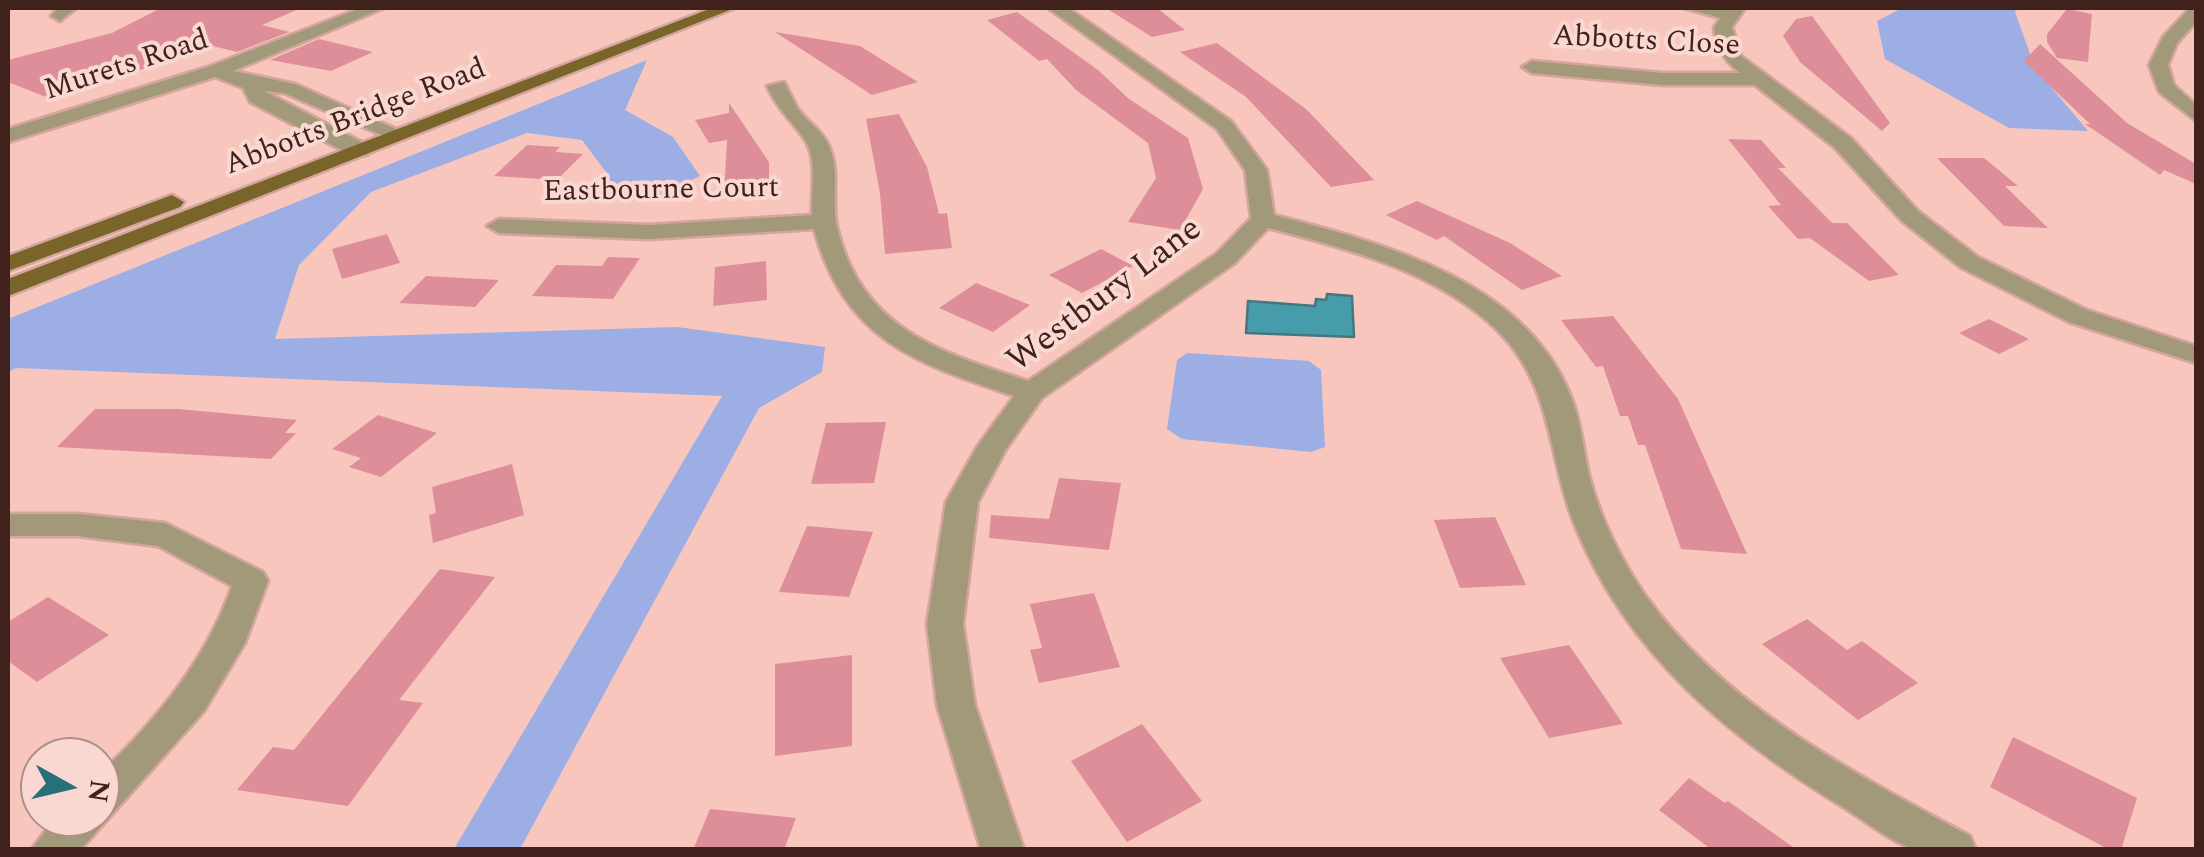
<!DOCTYPE html>
<html>
<head>
<meta charset="utf-8">
<style>
	body { margin:0 }
	#map { position:relative; width:2204px; height:857px; overflow:hidden; background:#f8c6bd; font-family:Spectral,serif }
	canvas { display:block }
	.frame { position:absolute; inset:0; border:10px solid #40211c; pointer-events:none }
	.north { position:absolute; left:20px; top:737px; width:100px; height:100px; box-sizing:border-box; background:#fad8d2; border:2px solid #b08f89; border-radius:50%; rotate:98deg; font-size:28px; font-weight:700; line-height:40px; text-align:center; color:#40211c }
	.north::after { content:''; display:block; margin:auto; width:35px; height:45px; background:#276f7b; clip-path:polygon(50% 0,100% 100%,50% 72%,0 100%) }
</style>
</head>
<body>
<div id="map">
<canvas width="2204" height="857"></canvas>
<div class="frame"></div>
<div class="north">N</div>
</div>
<script>
const ctx = document.querySelector('canvas').getContext('2d');
ctx.lineJoin = 'round';
function fillPath(path, color) { ctx.fillStyle = color; ctx.fill(path, 'evenodd'); }
function stroke(path, color, width, dash) { ctx.strokeStyle = color; ctx.lineWidth = width; ctx.lineCap = dash ? 'butt' : 'round'; ctx.setLineDash(dash || []); ctx.stroke(path); }
function write(font, color, halo, rows, align = 'center') {
  ctx.font = font + ' Spectral,serif'; ctx.lineWidth = 8; ctx.setLineDash([]); ctx.textBaseline = 'middle'; ctx.strokeStyle = halo; ctx.fillStyle = color; for (const [text, x, y, turn = 0] of rows) {
    ctx.save(); ctx.translate(x, y); ctx.rotate((+turn || 0) * Math.PI / 180); ctx.textAlign = isNaN(turn) ? turn : align; if (halo) ctx.strokeText(text, 0, 0); ctx.fillText(text, 0, 0); ctx.restore();
  }
}
fillPath(new Path2D(`
	M1902,8h116l-3,4 20,56 53,63 -79,-3 -124,-69 -8,-38z
	M647,60l-22,50 48,27 27,39 -38,19 -52,1 -4,-24 -24,-32 -55,-7 -156,59 -72,73 -24,74 402,-12 148,20 -3,25 -63,36 -239,441h-66l268,-453 -706,-28 -8,4v-53z
	M1187,353l122,8 12,9 4,77 -14,5 -129,-13 -15,-10 10,-69z`), '#9caee4');
const water = new Path2D(`
	M1327,294l25,2 2,41 -108,-4 2,-32 67,5 1,-7 10,1z`);
fillPath(water, '#479cab');
stroke(water, '#457780', 2.5);
fillPath(new Path2D(`
	M161,8h140l-39,17 27,7 -52,20 -24,-6 -162,53 -43,-17v-22l104,-27z
	M1106,8h51l28,22 -33,7z
	M2067,9l25,5 -4,48 -31,-4 -10,-16v-8z
	M1017,12l81,58 31,29 59,39 15,51 -23,41 -52,-8 28,-44 -8,-35 -72,-53 -29,-31 -8,2 -52,-41z
	M1812,16l78,107 -8,8 -82,-69 -17,-26 13,-17z
	M775,32l85,14 58,36 -46,13z
	M319,39l54,13 -42,19 -61,-11z
	M1217,43l90,67 67,70 -43,7 -85,-90 -66,-45z
	M2040,44l87,79 69,41v20l-32,-14 -4,5 -75,-51h5l-66,-63z
	M729,103l40,59v27l-45,5 3,-54 -18,3 -14,-23 34,-7z
	M899,114l28,53 12,47 8,-1 5,35 -67,6 -5,-61 -14,-74z
	M1728,139l33,1 25,28h-8l54,55h15l52,52 -30,6 -59,-43 -12,1 -30,-33 13,-1z
	M527,145l33,2 -5,5 28,2 -26,26 -63,-4z
	M1937,158h47l34,28h-13l43,42 -44,-2z
	M1417,201l93,42 52,33 -40,14 -78,-54 -7,4 -51,-25z
	M387,234l13,29 -58,16 -10,-30z
	M1101,249l32,17 -51,27 -33,-18z
	M608,257l32,1 -27,41 -81,-3 24,-31 46,1z
	M766,261l1,39 -54,6 2,-39z
	M426,276l73,4 -24,27 -76,-4z
	M976,283l54,22 -37,27 -54,-24z
	M1613,316l65,83 69,155 -66,-5 -36,-104h-7l-10,-29h-8l-17,-50 -7,1 -35,-47z
	M1989,319l40,20 -30,15 -40,-21z
	M95,409h84l118,11 -12,13h11l-25,26 -214,-12z
	M378,415l59,18 -56,44 -32,-10 12,-9 -29,-9z
	M886,422l-12,61 -63,1 15,-61z
	M512,464l12,51 -91,28 -4,-28 7,-2 -4,-26z
	M1059,478l62,5 -12,67 -120,-12 2,-23 58,4z
	M1495,517l31,68 -66,3 -26,-68z
	M807,526l66,6 -24,65 -70,-5z
	M440,569l55,8 -96,123 24,3 -75,103 -111,-16 36,-43 21,3z
	M1094,593l26,74 -81,16 -9,-33 12,-2 -12,-44z
	M48,597l61,38 -72,47 -29,-21v-39z
	M1807,619l40,31 15,-9 56,42 -60,37 -96,-76z
	M1569,645l54,79 -74,14 -49,-80z
	M852,655v91l-77,10v-92z
	M1142,724l60,77 -75,41 -56,-81z
	M2013,737l124,61 -16,52h-11l-120,-63z
	M1689,778l36,25 3,-2 69,49h-85l-53,-40z
	M710,809l86,9 -12,32h-91z`), '#dd8e99');
const minor = new Path2D(`
	M58,8h18l-16,13 -9,-5z
	M361,8h23l-151,63 62,13 114,51 -4,4h-14l-107,-46 -20,-2 103,54v10h-16l-101,-53 -7,-14 -28,-11 -207,65v-13l200,-62z
	M1048,8h20l163,113 36,49 7,45c112,29 258,67 300,190 8,24 10,49 16,74 11,40 31,81 55,116 80,112 207,177 325,241l6,14c-18,0 -43,4 -61,-1 -23,-6 -51,-29 -72,-42 -113,-69 -215,-152 -267,-279 -28,-67 -22,-140 -76,-195 -59,-60 -153,-85 -232,-105l-33,35 -193,135 -36,51 -28,53 -15,122 12,81 49,145h-43l-44,-145 -10,-81 19,-122 31,-55 37,-51c-101,-34 -169,-56 -200,-167l-165,10 -150,-6 -12,-7 12,-7 150,6 163,-10c-1,-23 6,-55 -7,-75 -13,-19 -28,-31 -38,-54l17,-4c5,9 9,18 14,27 9,13 23,20 30,35 13,26 3,56 9,83 24,102 102,125 191,154l189,-128 34,-35 -6,-48 -28,-41z
	M1684,8h61l-13,19 9,29 110,82 67,73 60,46 109,53 109,36v17l-127,-41 -109,-55 -58,-46 -67,-73 -80,-63h-93l-130,-12 -10,-6 10,-6 130,12h78c-16,-13 -24,-25 -26,-46l7,-9z
	M2190,8h6v14l-19,21 -9,22 6,20 22,20v16l-37,-29 -10,-27 14,-28z
	M8,514h70l87,9 98,49 5,9 -23,62 -41,68 -124,139h-49l25,-33h44v-43c56,-54 106,-113 132,-188l-74,-40 -80,-10h-70z`);
const major = new Path2D(`
	M712,8h23l-727,288v-17z
	M172,195l12,7 -4,5 -172,64v-15z`);
stroke(minor, '#d3a59d', 5);
stroke(major, '#d3a59d', 5);
fillPath(minor, '#a2987a');
fillPath(major, '#796529');
write('30px', '#40211c', '#fad8d2', [
	["Abbotts Close",1646,43,3],
	["Murets Road",127,67,-18],
	["Abbotts Bridge Road",356,119,-21],
	["Eastbourne Court",661,192,-1]
]);
write('35px', '#40211c', '#fad8d2', [
	["Westbury Lane",1106,297,-37]
]);
</script>
</body>
</html>
